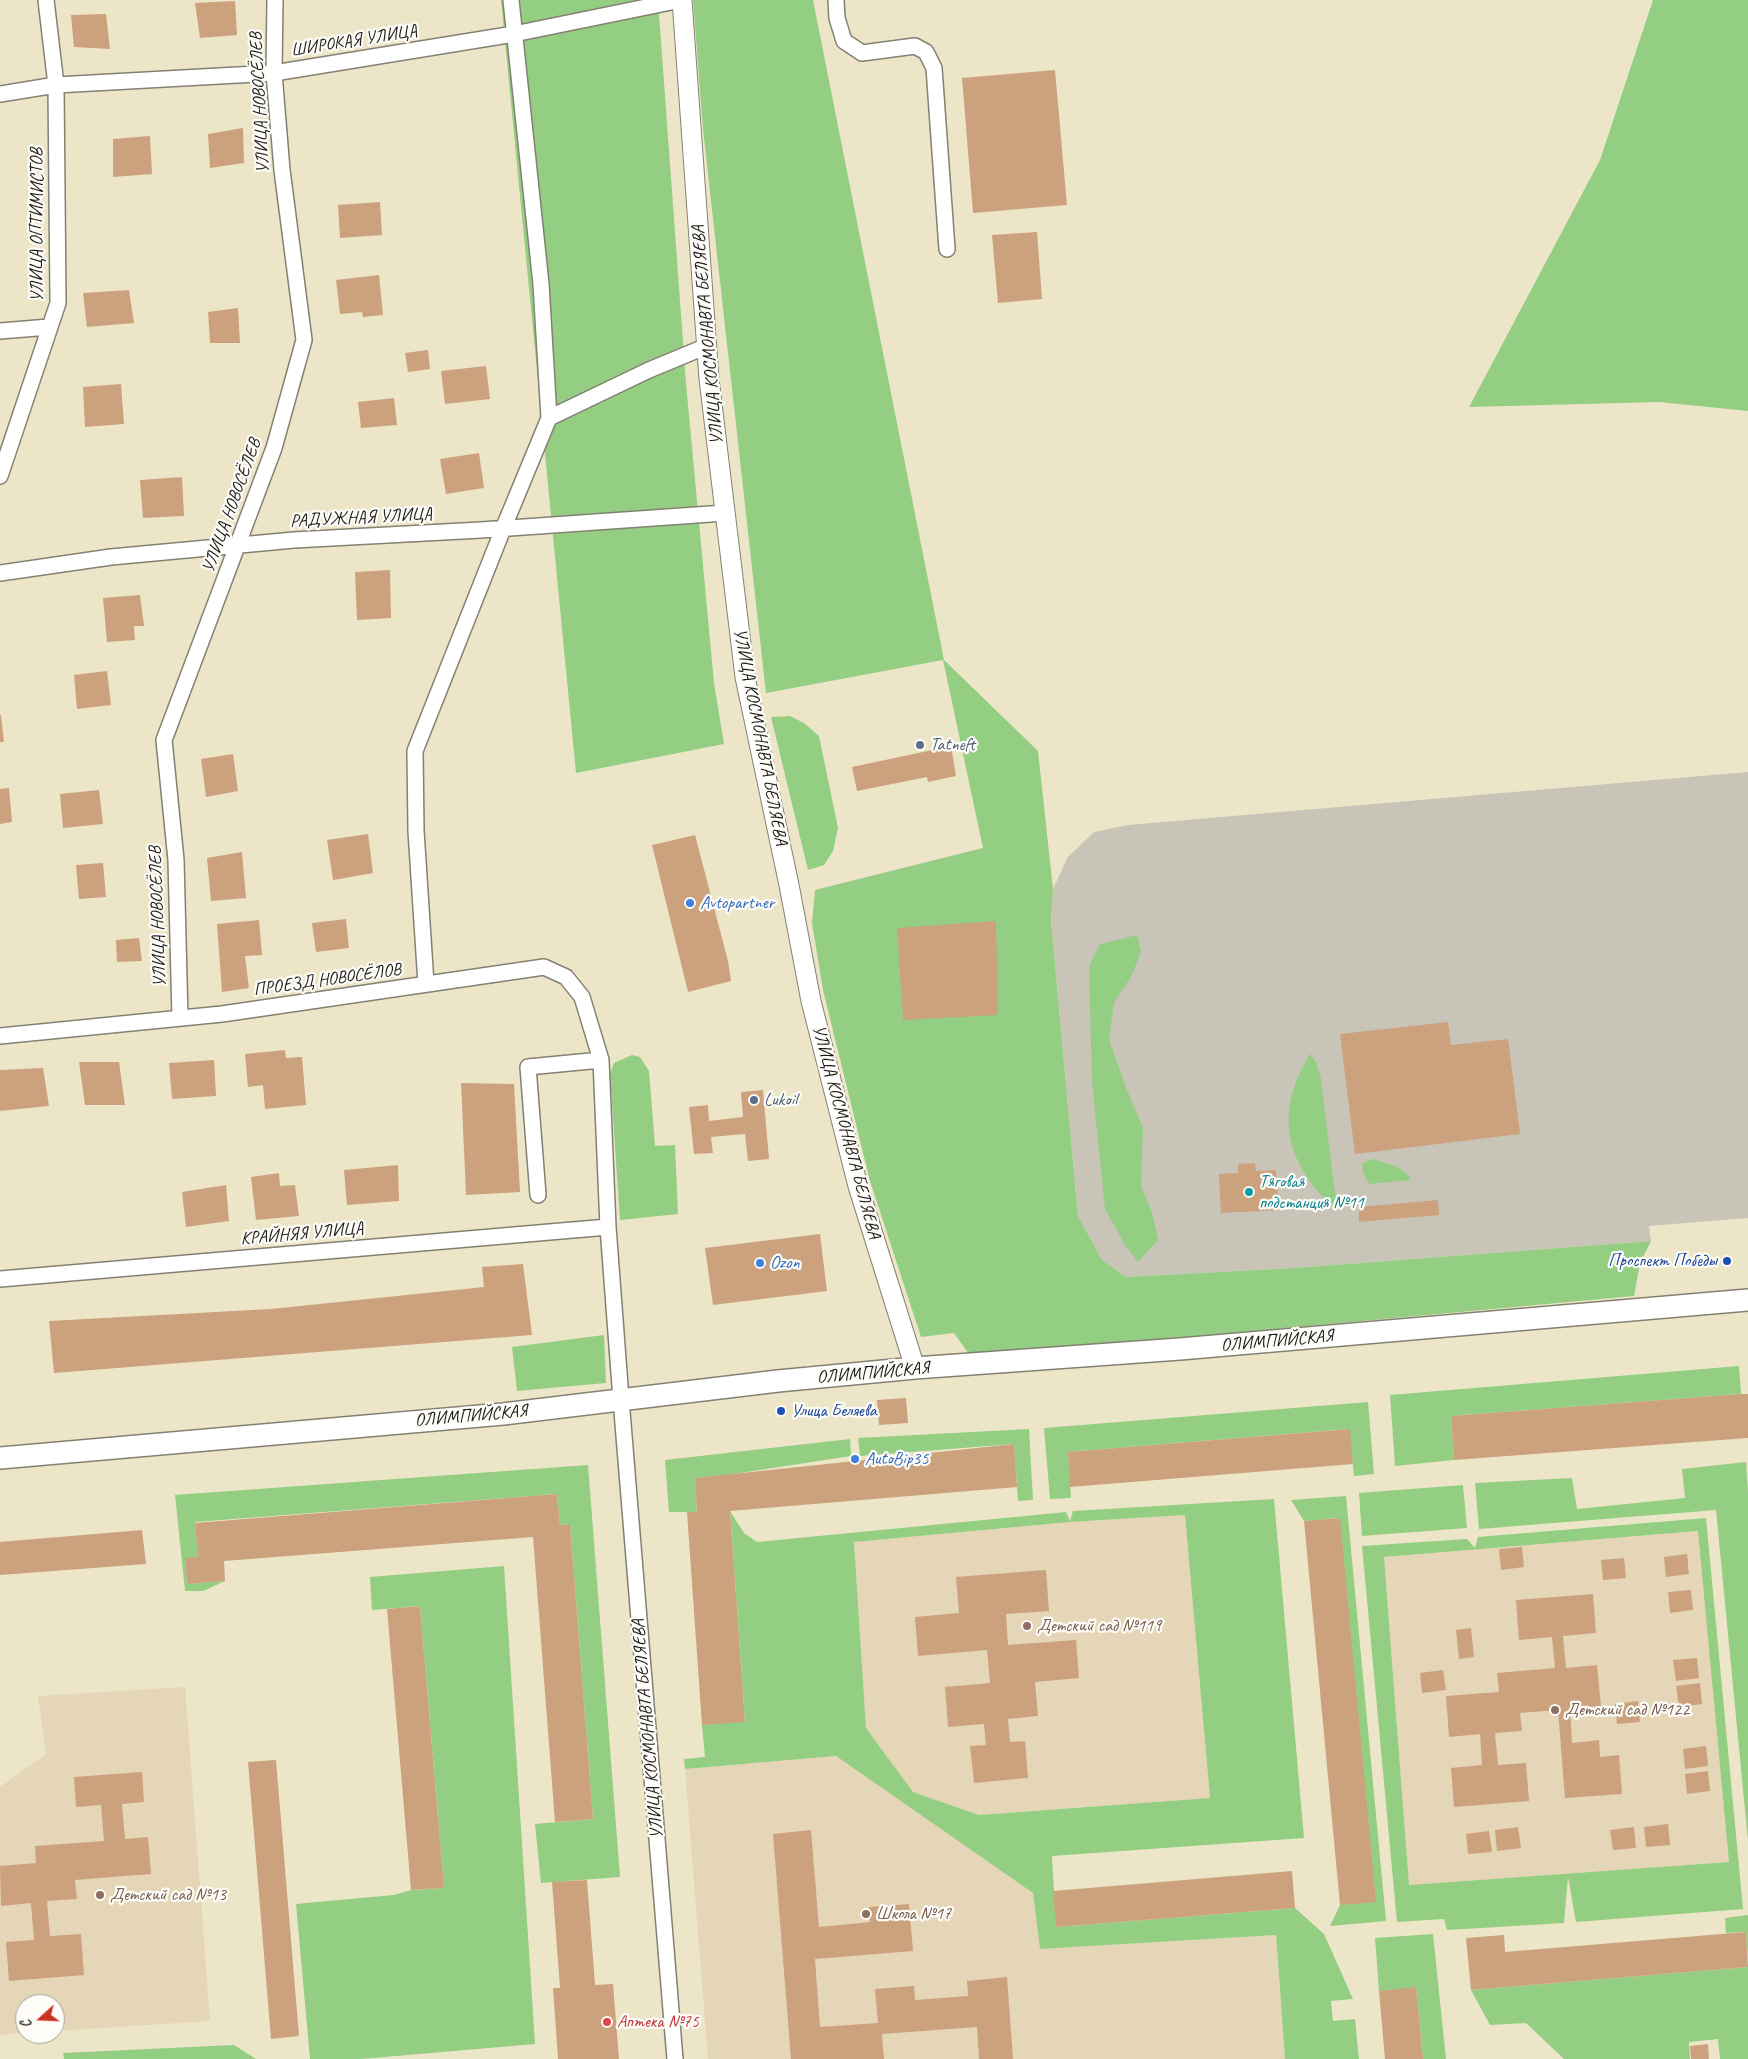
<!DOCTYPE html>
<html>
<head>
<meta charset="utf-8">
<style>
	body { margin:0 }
	#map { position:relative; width:1748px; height:2059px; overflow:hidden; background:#ede5c8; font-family:Caveat,sans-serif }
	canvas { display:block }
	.north { position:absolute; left:15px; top:1994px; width:50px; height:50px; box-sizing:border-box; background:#fdfcf7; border:1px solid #a3a29f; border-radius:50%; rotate:250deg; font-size:14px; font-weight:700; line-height:20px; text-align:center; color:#1c1c1c }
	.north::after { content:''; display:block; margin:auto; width:18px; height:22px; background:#c8321e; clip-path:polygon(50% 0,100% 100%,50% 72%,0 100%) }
</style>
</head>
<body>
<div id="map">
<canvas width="1748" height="2059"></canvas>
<div class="north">С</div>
</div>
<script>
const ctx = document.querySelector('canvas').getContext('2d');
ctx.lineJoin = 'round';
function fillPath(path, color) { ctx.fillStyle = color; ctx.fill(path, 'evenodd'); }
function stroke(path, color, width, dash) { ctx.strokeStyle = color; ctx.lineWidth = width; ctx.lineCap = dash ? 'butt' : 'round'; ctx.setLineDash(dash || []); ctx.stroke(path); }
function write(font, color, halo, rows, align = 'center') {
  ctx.font = font + ' Caveat,sans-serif'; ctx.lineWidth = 4.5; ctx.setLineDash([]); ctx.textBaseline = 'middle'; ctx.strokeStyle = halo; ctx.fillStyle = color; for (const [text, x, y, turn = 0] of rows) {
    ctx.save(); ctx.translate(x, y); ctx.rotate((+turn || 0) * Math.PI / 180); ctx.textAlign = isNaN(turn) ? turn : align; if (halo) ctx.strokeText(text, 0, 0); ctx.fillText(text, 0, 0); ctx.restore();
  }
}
fillPath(new Path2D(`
	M1185,1515l25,283 -231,17 -66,-23 -47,-64 -12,-186 216,-20z
	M1699,1531l30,331 -320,23 -25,-328z
	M185,1687l25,334 -155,10v-27h-30v29l-25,2v-248l46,-33 -8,-58z
	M836,1756l197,137 7,56 236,-14 9,124h-577l-23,-290z`), '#e4d6b7');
fillPath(new Path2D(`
	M1748,772v446l-99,8 2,15 -357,27 -168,9 -24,-17 -24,-44 -27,-297 2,-30 15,-32 26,-25 34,-7z`), '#c9c4b8');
fillPath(new Path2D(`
	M501,0h157l28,383 28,300 10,61 -148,29z
	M693,0h120l131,660 94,91 15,138 -2,31 27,296 24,44 24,17 168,-9 357,-27 -11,22 -6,33 -663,61 -17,-24 -33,4 -51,-156 -47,-191 -11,-67 3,-33 168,-42 -40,-188 -177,33 -63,-564z
	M1653,0h95v411l-89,-9 -190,5 131,-247z
	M790,716l14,7 15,13 19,92 -5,23 -9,14 -16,5 -37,-153z
	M1137,935l4,16 -9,24 -18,28 -5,37 18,50 16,38 -2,58 11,26 6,28 -20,22 -13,-17 -20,-36 -13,-127 -3,-116 11,-22z
	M1310,1054l6,8 5,17 13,107 3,16 -2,5c-7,-6 -16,-13 -22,-21 -33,-44 -31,-87 -3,-132z
	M632,1055l8,2 9,14 6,75 20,-1 3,69 -58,6 -10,-146 4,-11z
	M1373,1159c12,4 32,8 38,21l-42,4 -6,-11 -1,-10z
	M604,1335l2,48 -89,8 -5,-44z
	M1739,1366l2,28 -290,22 3,44 -59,6 -5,-71z
	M1368,1402l6,72 -20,2 -5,-47 -281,23 3,46 -21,1 -6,-71z
	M1029,1429l4,71 -15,1 -4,-57 -154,12 -2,-18z
	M850,1439l1,17 -124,19 -32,3 2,34h-28l-4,-52z
	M1746,1462l2,30v349l-32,-331 -237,19 -4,-46 97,-5 5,31 108,-11 -3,-29z
	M588,1465l32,412 -79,6 -6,-59 58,-5 -23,-295 -10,1 -3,-31 -362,28 3,35 -13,2 2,25 38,-3 -22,10h-18l-10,-96z
	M1463,1485l4,43 -105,8 -3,-43z
	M1346,1496l40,425 -56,5 10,-21v-387l-36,3 -13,-21z
	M1274,1499l30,339 -252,18 4,71 239,-19 29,26 29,65 -22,2 2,20 22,-2 4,40h-74l-9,-124 -236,14 -7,-56 -197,-137 -151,13 -1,-10 21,-2 -3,-32 43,-4 -15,-210 14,22 13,9 309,-30 4,9 3,-10zM1185,1515l25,283 -231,17 -66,-23 -47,-64 -12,-186 216,-20z
	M1706,1518l37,391 -167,13 -8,-45 -4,46 -117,7 -3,-11 -47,3 -35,-376 105,-7 8,9 3,-11zM1698,1531l31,331 -320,23 -25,-328z
	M504,1566l31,478 -174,15h-51l-14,-155 98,-9 17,-5 33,-2 -24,-282 -48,4 -2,-33z
	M1748,1915v43l-2,-26 -20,1 -1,-15z
	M1433,1934l13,125h-23l-7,-71 -37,3 -4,-53z
	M1748,1967v92h-28l-2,-20 -29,3 1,17h-126l-38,-36 -36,2 -19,-35z
	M234,2045l22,14h-192l-1,-6z`), '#94ce83');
fillPath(new Path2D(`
	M235,1l2,34 -37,3 -5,-35z
	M106,14l4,35 -36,-2 -3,-32z
	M1055,70l12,135 -94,8 -11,-135z
	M243,128l1,35 -34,5 -2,-34z
	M150,136l2,38 -39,3v-38z
	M380,202l2,33 -42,3 -2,-33z
	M1037,232l5,67 -44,4 -6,-68z
	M379,275l4,40 -20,2 -1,-5 -22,2 -4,-34z
	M129,290l5,33 -47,4 -4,-34z
	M238,308l2,35h-30l-2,-31z
	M428,350l2,19 -22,3 -3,-19z
	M486,366l4,33 -45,5 -4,-33z
	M121,384l3,40 -39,3 -2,-40z
	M394,398l3,27 -36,3 -3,-26z
	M479,453l5,35 -38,6 -6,-35z
	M182,477l2,39 -41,2 -3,-38z
	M390,570l1,48 -34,2 -2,-48z
	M140,595l4,31h-10l1,14 -28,2 -4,-44z
	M107,671l4,34 -34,4 -3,-34z
	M0,715h1l3,27h-4z
	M951,746l5,30 -28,6 -1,-5 -70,14 -5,-24z
	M233,754l5,37 -32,6 -5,-38z
	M9,788l3,34 -12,2v-35z
	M99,790l4,34 -40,4 -3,-34z
	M368,834l5,39 -40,7 -6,-40z
	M695,835l33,126 3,20 -43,11 -36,-147z
	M242,852l4,46 -35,3 -4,-43z
	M103,863l3,34 -27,2 -3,-34z
	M346,919l3,29 -33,4 -4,-29z
	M259,920l3,35 -17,1 4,32 -27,4 -5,-68z
	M996,921l2,94 -95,5 -6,-92z
	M139,938l3,23 -25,1 -1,-22z
	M1448,1022l3,23 57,-6 12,95 -165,20 -15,-120z
	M285,1050l1,8 16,-1 4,48 -41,4 -2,-24 -15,2 -3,-33z
	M214,1060l2,36 -44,3 -3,-36z
	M79,1062h40l6,43h-40z
	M43,1068l6,38 -49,5v-41z
	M461,1083l53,1 6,108 -54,3z
	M763,1090l6,69 -21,2 -3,-27 -34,3 2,16 -19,1 -5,-47 19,-2 1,16 34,-4 -2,-25z
	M1255,1163l1,8 20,-1 3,40 -58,3 -2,-39 19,-1v-9z
	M398,1165l1,36 -52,4 -3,-35z
	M279,1173l1,13 15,-1 4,31 -43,4 -5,-43z
	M226,1185l3,36 -43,6 -4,-35z
	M1438,1200l1,15 -80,7v-15z
	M820,1234l7,57 -114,14 -8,-57z
	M523,1264l9,71 -478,38 -5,-52 222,-12 213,-22 -2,-20z
	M1741,1394h7v44l-294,22 -3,-44z
	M906,1398l2,25 -29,2 -2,-25z
	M1350,1429l3,35 -283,23 -2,-35z
	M1014,1444l3,43 -287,24 15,211 -43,3 -15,-213h10l-2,-34z
	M557,1494l3,31 10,-1 23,295 -38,3 -22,-285 -309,24 1,20 -38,3 -2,-26 13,-1 -3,-34z
	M1340,1518l36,384 -36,3 -36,-384z
	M142,1530l4,34 -146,11v-33z
	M1522,1547l2,20 -23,3 -2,-21z
	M1687,1554l2,20 -23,3 -2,-20z
	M1624,1558l2,20 -23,2 -2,-20z
	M1046,1570l3,41 -43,3 2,31 68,-5 3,38 -44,4 3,34 -30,3 2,23 15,-1 3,37 -54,5 -4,-37 16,-1 -2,-21 -36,3 -3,-40 45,-4 -3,-33 -69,6 -3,-39 44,-4 -3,-36z
	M1691,1590l2,20 -23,3 -2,-21z
	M1593,1594l3,39 -33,3 3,32 31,-3 4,41 -31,2 2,35 27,-3 1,17 19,-2 3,39 -57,4 -7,-88 -38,3 2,18 -27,2 3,32 28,-2 3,38 -75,6 -3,-39 31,-3 -2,-31 -31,3 -3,-41 53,-4 -2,-19 58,-5 -3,-31 -33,3 -3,-40z
	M420,1606l24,282 -33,2 -24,-281z
	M1471,1628l3,29 -15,2 -3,-29z
	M1697,1658l2,20 -23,3 -3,-21z
	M1443,1670l3,20 -24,3 -2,-20z
	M1700,1683l2,21 -23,3 -3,-21z
	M1638,1701l2,21 -23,2 -2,-20z
	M1706,1746l2,20 -23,3 -2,-20z
	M276,1760l23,276 -28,3 -23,-277z
	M1708,1771l2,20 -23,3 -2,-20z
	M142,1772l2,30 -22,2 3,35 23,-2 3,37 -76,6 2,19 -30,2 3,35 31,-2 3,41 -75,6 -3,-39 28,-2 -3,-37 -30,3 -1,-40 36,-3 -1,-17 69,-5 -3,-36 -25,2 -2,-30z
	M1668,1824l2,21 -24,2 -2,-20z
	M1518,1827l3,21 -24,3 -2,-21z
	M1634,1827l2,21 -23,2 -3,-20z
	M811,1830l8,97 51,-5 -1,-15 40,-3 4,47 -98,8 5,68 58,-4 -3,-34 39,-3 1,14 53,-4 -1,-15 40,-4 6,82h-34l-2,-32 -95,7 2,25h-93l-18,-225z
	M1489,1831l3,21 -24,2 -2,-20z
	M1292,1871l3,37 -239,19 -3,-36z
	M587,1880l8,105 18,-1 6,75h-61l-5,-71h7l-8,-106z
	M1746,1932l2,35 -277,23 -5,-52 38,-3 1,17z
	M1416,1987l7,72h-38l-6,-68z
	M1708,2044l1,15h-18l-1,-13z`), '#cca27e');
const minor = new Path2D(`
	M836,0l1,18 7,23 18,12 53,-7 11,6 8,16 13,181
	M0,94l56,-9 218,-12 240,-39 167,-34
	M0,331l49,-4
	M549,418l100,-48 58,-24
	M0,476l58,-173 -2,-218 -10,-85
	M0,573l111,-16 183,-17 187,-10 244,-17
	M426,984l-10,-153 -1,-80 88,-222 46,-111 -8,-134 -30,-284
	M180,1018l-4,-158 -12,-120 110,-292 30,-108 -22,-170 -8,-97 1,-73
	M0,1036l222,-22 322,-47 22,10 16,20 19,63 7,167 13,172 54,660
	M538,1195l-10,-128 73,-7
	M0,1279l608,-52`);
const tertiary = new Path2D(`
	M682,0l27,379 36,298 44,208 22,116 47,185 57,182`);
const secondary = new Path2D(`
	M0,1458l503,-44 275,-33 137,-13 265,-19 568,-49`);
stroke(minor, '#848072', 18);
stroke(tertiary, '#848072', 21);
stroke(secondary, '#848072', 24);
stroke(minor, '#fff', 15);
stroke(tertiary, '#fff', 19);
stroke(secondary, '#fff', 21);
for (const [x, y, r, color] of [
	[920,745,5,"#5c6f8a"],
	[690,903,5,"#3f7fe0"],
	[754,1100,5,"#5c6f8a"],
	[1249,1192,5,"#0f9aa8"],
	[1727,1261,5,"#1a4fb4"],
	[760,1263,5,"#3f7fe0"],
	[781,1411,5,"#1a4fb4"],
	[855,1459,5,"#3f7fe0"],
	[1027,1626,5,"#8d6e63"],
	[1555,1710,5,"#8d6e63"],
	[100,1895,5,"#8d6e63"],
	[866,1914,5,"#8d6e63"],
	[607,2022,5,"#e0444e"]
]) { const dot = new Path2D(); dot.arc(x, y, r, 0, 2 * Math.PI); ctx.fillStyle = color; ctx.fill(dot); stroke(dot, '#fdfcf7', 2); }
write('18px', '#1c1c1c', '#fdfcf7', [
	["ШИРОКАЯ УЛИЦА",354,41,-9],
	["УЛИЦА НОВОСЁЛЕВ",260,103,-93],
	["УЛИЦА ОПТИМИСТОВ",37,225,-90],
	["УЛИЦА КОСМОНАВТА БЕЛЯЕВА",708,335,-95],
	["УЛИЦА НОВОСЁЛЕВ",232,506,-70],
	["РАДУЖНАЯ УЛИЦА",361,518,-3],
	["УЛИЦА КОСМОНАВТА БЕЛЯЕВА",760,737,79],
	["УЛИЦА НОВОСЁЛЕВ",158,917,-92],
	["ПРОЕЗД НОВОСЁЛОВ",327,980,-8],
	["УЛИЦА КОСМОНАВТА БЕЛЯЕВА",846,1132,75],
	["КРАЙНЯЯ УЛИЦА",302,1234,-5],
	["ОЛИМПИЙСКАЯ",1277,1341,-5],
	["ОЛИМПИЙСКАЯ",873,1373,-5],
	["ОЛИМПИЙСКАЯ",471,1416,-5],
	["УЛИЦА КОСМОНАВТА БЕЛЯЕВА",648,1729,-95]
]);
write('18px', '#4e5e75', '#fdfcf7', [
	["Tatneft",930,745],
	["Lukoil",764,1100]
], 'left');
write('18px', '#366cbe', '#fdfcf7', [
	["Avtopartner",700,903],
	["Ozon",770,1263],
	["AutoBip35",865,1459]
], 'left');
write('18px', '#0d838f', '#fdfcf7', [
	["Тяговая",1259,1182],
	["подстанция №11",1259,1203]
], 'left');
write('18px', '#164399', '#fdfcf7', [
	["Проспект Победы",1717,1261],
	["Улица Беляева",791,1411,"left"]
], 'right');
write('18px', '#785e54', '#fdfcf7', [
	["Детский сад №119",1037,1626],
	["Детский сад №122",1565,1710],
	["Детский сад №13",110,1895],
	["Школа №17",876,1914]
], 'left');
write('18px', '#be3a42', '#fdfcf7', [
	["Аптека №75",617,2022]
], 'left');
</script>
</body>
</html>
